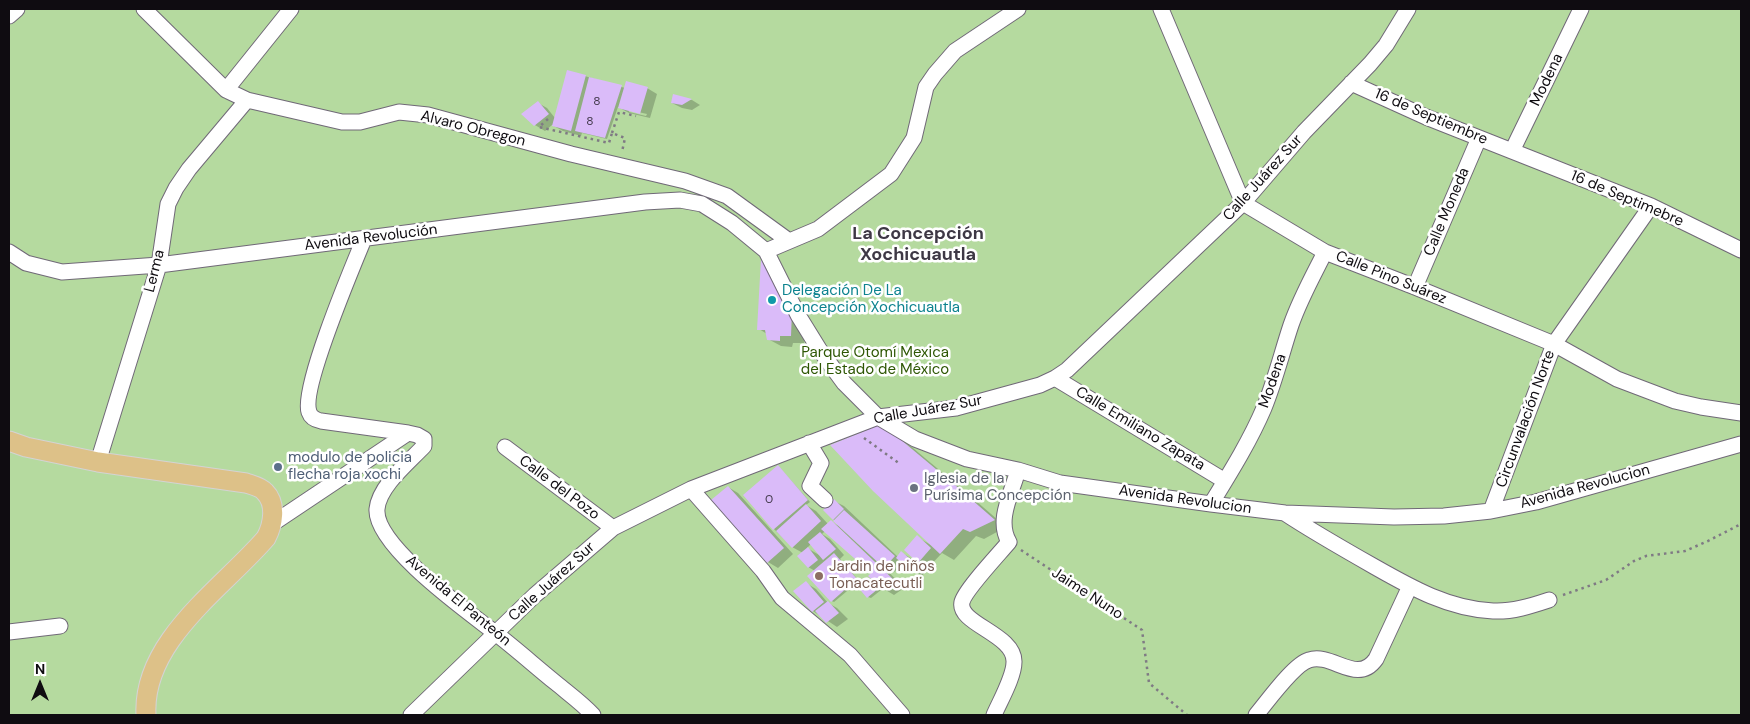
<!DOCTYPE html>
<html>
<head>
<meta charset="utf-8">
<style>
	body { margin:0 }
	#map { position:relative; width:1750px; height:724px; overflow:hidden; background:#f2ebfb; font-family:"DM Sans",sans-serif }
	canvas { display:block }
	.frame { position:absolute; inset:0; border:10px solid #0f0c11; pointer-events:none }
	.north { position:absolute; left:15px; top:659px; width:50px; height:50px; -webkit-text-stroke:4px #fff; paint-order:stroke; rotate:0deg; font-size:14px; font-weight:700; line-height:20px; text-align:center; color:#0f0c11 }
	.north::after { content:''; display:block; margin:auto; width:18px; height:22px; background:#0f0c11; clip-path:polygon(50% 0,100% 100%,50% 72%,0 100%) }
</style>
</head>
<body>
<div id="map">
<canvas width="1750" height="724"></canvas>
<div class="frame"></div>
<div class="north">N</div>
</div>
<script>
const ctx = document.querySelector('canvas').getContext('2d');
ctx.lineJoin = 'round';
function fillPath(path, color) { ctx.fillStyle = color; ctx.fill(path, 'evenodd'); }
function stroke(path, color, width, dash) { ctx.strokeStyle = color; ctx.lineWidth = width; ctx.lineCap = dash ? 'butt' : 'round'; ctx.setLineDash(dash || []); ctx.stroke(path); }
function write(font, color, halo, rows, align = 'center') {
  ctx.font = font + ' "DM Sans",sans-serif'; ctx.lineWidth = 5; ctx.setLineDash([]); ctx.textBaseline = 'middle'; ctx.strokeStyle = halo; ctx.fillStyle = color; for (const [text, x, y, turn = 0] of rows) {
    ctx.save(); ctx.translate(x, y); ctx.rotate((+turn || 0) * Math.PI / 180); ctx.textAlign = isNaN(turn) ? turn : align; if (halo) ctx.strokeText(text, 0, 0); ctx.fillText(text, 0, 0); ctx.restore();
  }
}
fillPath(new Path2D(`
	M9,9h1732v706h-1732z`), '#b5da9f');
fillPath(new Path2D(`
	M568,71l57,17h22l10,6 -7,24 -21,-5 -11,-6 -11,32 -25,-6 -1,3 -18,-5 -11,-6 -7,6 -10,-6 3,-22 9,5 8,10zM629,110l18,4 -1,2 -17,-4z
	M674,95l18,5 8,5 -8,5 -10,-2 -10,-5z
	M762,261l12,7 31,52 -1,23h-11l-1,4 -11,-1 -13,-7 -1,-5 -8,-5z
	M895,433l73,61 38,33 -22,12 -8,-3 -22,24 -12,-7 -14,15 -12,-7 1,-24 14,8z
	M779,467l31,35 -4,3 10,6 12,13 3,-2 8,4 -6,-7 1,-18 10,5 54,51 4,-4 12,7 12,11 -4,5 -19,-13 -9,9 -13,-8 23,24 -10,7 -10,-6 -12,-17 -47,-41 -3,3 8,5 14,16 -4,4 19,22 -25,21 -2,-1 -17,-30 -7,-4 -5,-14 -11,-6 -18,-18zM811,544l10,12 -14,-8z
	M728,487l10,6 55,61 -15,14 -10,-6 -55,-62z
	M870,580l11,10 -10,8 -3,-1z
	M806,583l10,6 12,14 9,5 11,11 -11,8 -24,-16z`), '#0003');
fillPath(new Path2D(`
	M567,70l19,5 -15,56 -19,-5z
	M589,77l33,8 -17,53 -30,-7z
	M626,81l22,6 -8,27 -22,-6z
	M673,94l19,5 -10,6 -11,-2z
	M538,101l11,13 -15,12 -13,-12z
	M761,259l19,36 12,16 -1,25h-11v5l-13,-1 -2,-10h-8z
	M882,424l73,61 40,35 -25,12 -7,-3 -23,25 -67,-63 -43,-46z
	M778,465l30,35 -35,30 -30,-35z
	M728,486l56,62 -17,15 -56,-63z
	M834,499l10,10 -11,11 -10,-10z
	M806,504l15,17 -29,27 -16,-17z
	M844,510l51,46 -11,12 -51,-47z
	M831,520l65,62 -13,8 -15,-14 3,-3 -50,-44z
	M820,532l16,17 -13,11 -15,-18z
	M917,535l14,13 -13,15 -14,-13z
	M808,547l10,13 -10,8 -11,-12z
	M901,551l16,14 -6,6 -15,-13z
	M834,553l23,26 -26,23 -24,-26z
	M867,577l12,11 -12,10 -10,-12z
	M806,581l18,21 -12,10 -19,-21z
	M828,601l11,12 -13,10 -11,-12z`), '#dabbf9');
const minor = new Path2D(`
	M144,9l82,81 21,10 95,22h18l39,-10 29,3 143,39 114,27 42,15 62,45
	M1161,9l82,194 82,49 90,35 139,57 63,35 58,22 26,6 40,6
	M9,16l8,-7
	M1351,83l75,34 225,89 90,44
	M226,90l65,-81
	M1512,151l69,-142
	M364,239c-12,29 -63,150 -55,173 2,6 7,8 12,9l87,12 9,2 7,4v7c-15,16 -45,40 -47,63 -3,36 90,102 117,123 21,16 41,34 62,51 12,10 26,20 37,32
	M766,251l52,-22 73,-55 23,-36 12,-51 9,-13 20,-23 63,-42
	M9,252l17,11 36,9 97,-7 486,-63 35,-2 22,4 30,19 34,28 32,64 21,34 25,34 34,34 37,22 52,20 51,11 42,13 151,21 74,9 109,4 50,-1 47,-5 45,-9 205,-58
	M1415,287l64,-149
	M1055,378l170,103
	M809,443l12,20 -11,23 15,14
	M505,447l108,81
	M98,462l61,-197 9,-61 8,-16 13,-19 58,-69
	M691,489l72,82 19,27 68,57 52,60
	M1211,504c19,-31 39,-63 53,-96 11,-27 18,-56 27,-83 9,-26 22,-49 34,-73
	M1491,511l63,-167 97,-138
	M1286,514c29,19 59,36 89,53 37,21 74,42 118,44 19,1 38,-5 56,-11
	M272,524l136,-91
	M9,632l51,-6
	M411,715l124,-120 78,-67 78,-39 187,-72 78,-9 84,-23 15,-7 12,-8 176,-167 61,-71 66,-68 16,-19 22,-36
	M994,715c6,-14 20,-38 20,-53 1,-28 -57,-38 -52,-60 3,-12 37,-48 47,-60 -13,-22 3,-49 9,-72
	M1256,715c11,-13 38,-51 53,-55 23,-8 48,26 67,-1l34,-73`);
const major = new Path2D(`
	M9,441l17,6 72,15 148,21c6,2 15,4 19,9 12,12 8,33 1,46 -44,51 -124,103 -120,177`);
stroke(minor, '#706977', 17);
stroke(major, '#d4d3d4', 21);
stroke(new Path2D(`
	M548,119l-9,8 70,16 3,-10 13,5 -3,14
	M612,133l7,-21 17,4
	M864,438l36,26
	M1021,550l121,80 7,53 38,32
	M1563,595l43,-15 28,-19 12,-5 39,-5 23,-10 33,-17`), '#7f7a84', 2.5, [2.5, 4]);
stroke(minor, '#fff', 15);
stroke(major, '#ddc188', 19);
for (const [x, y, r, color] of [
	[772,300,5,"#0f9aa8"],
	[278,467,5,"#5c6f8a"],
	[914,488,5,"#6b7280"],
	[819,576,5,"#8d6e63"]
]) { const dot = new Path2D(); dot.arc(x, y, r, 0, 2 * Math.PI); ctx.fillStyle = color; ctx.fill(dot); stroke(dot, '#fff', 2); }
write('12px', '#42384b', null, [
	["8",597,102],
	["8",590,122],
	["0",769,500]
]);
write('15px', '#0f0c11', '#fff', [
	["Modena",1547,80,-64],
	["16 de Septiembre",1431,117,23],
	["Alvaro Obregon",473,129,14],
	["Calle Juárez Sur",1263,178,-48],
	["16 de Septimebre",1627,199,23],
	["Calle Moneda",1447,212,-67],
	["Avenida Revolución",371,238,-7],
	["Lerma",155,271,-76],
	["Calle Pino Suárez",1391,278,22],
	["Modena",1273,381,-71],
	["Calle Juárez Sur",928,410,-10],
	["Circunvalación Norte",1526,419,-70],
	["Calle Emiliano Zapata",1140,429,31],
	["Avenida Revolucion",1585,487,-15],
	["Calle del Pozo",559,488,37],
	["Avenida Revolucion",1185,500,8],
	["Calle Juárez Sur",552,582,-42],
	["Jaime Nuno",1087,594,33],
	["Avenida El Panteón",458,601,40]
]);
write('15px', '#0d838f', '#fff', [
	["Delegación De La",782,291],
	["Concepción Xochicuautla",782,308]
], 'left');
write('15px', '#2e5704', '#fff', [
	["Parque Otomí Mexica",875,353],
	["del Estado de México",875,370]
]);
write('15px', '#4e5e75', '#fff', [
	["modulo de policia",288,458],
	["flecha roja xochi",288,475]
], 'left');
write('15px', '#5b616d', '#fff', [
	["Iglesia de la",924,479],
	["Purísima Concepción",924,496]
], 'left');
write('15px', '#785e54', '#fff', [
	["Jardin de niños",829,567],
	["Tonacatecutli",829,584]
], 'left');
write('bold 18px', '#3e3845', '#fff', [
	["La Concepción",918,234],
	["Xochicuautla",918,255]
]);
</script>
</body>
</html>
